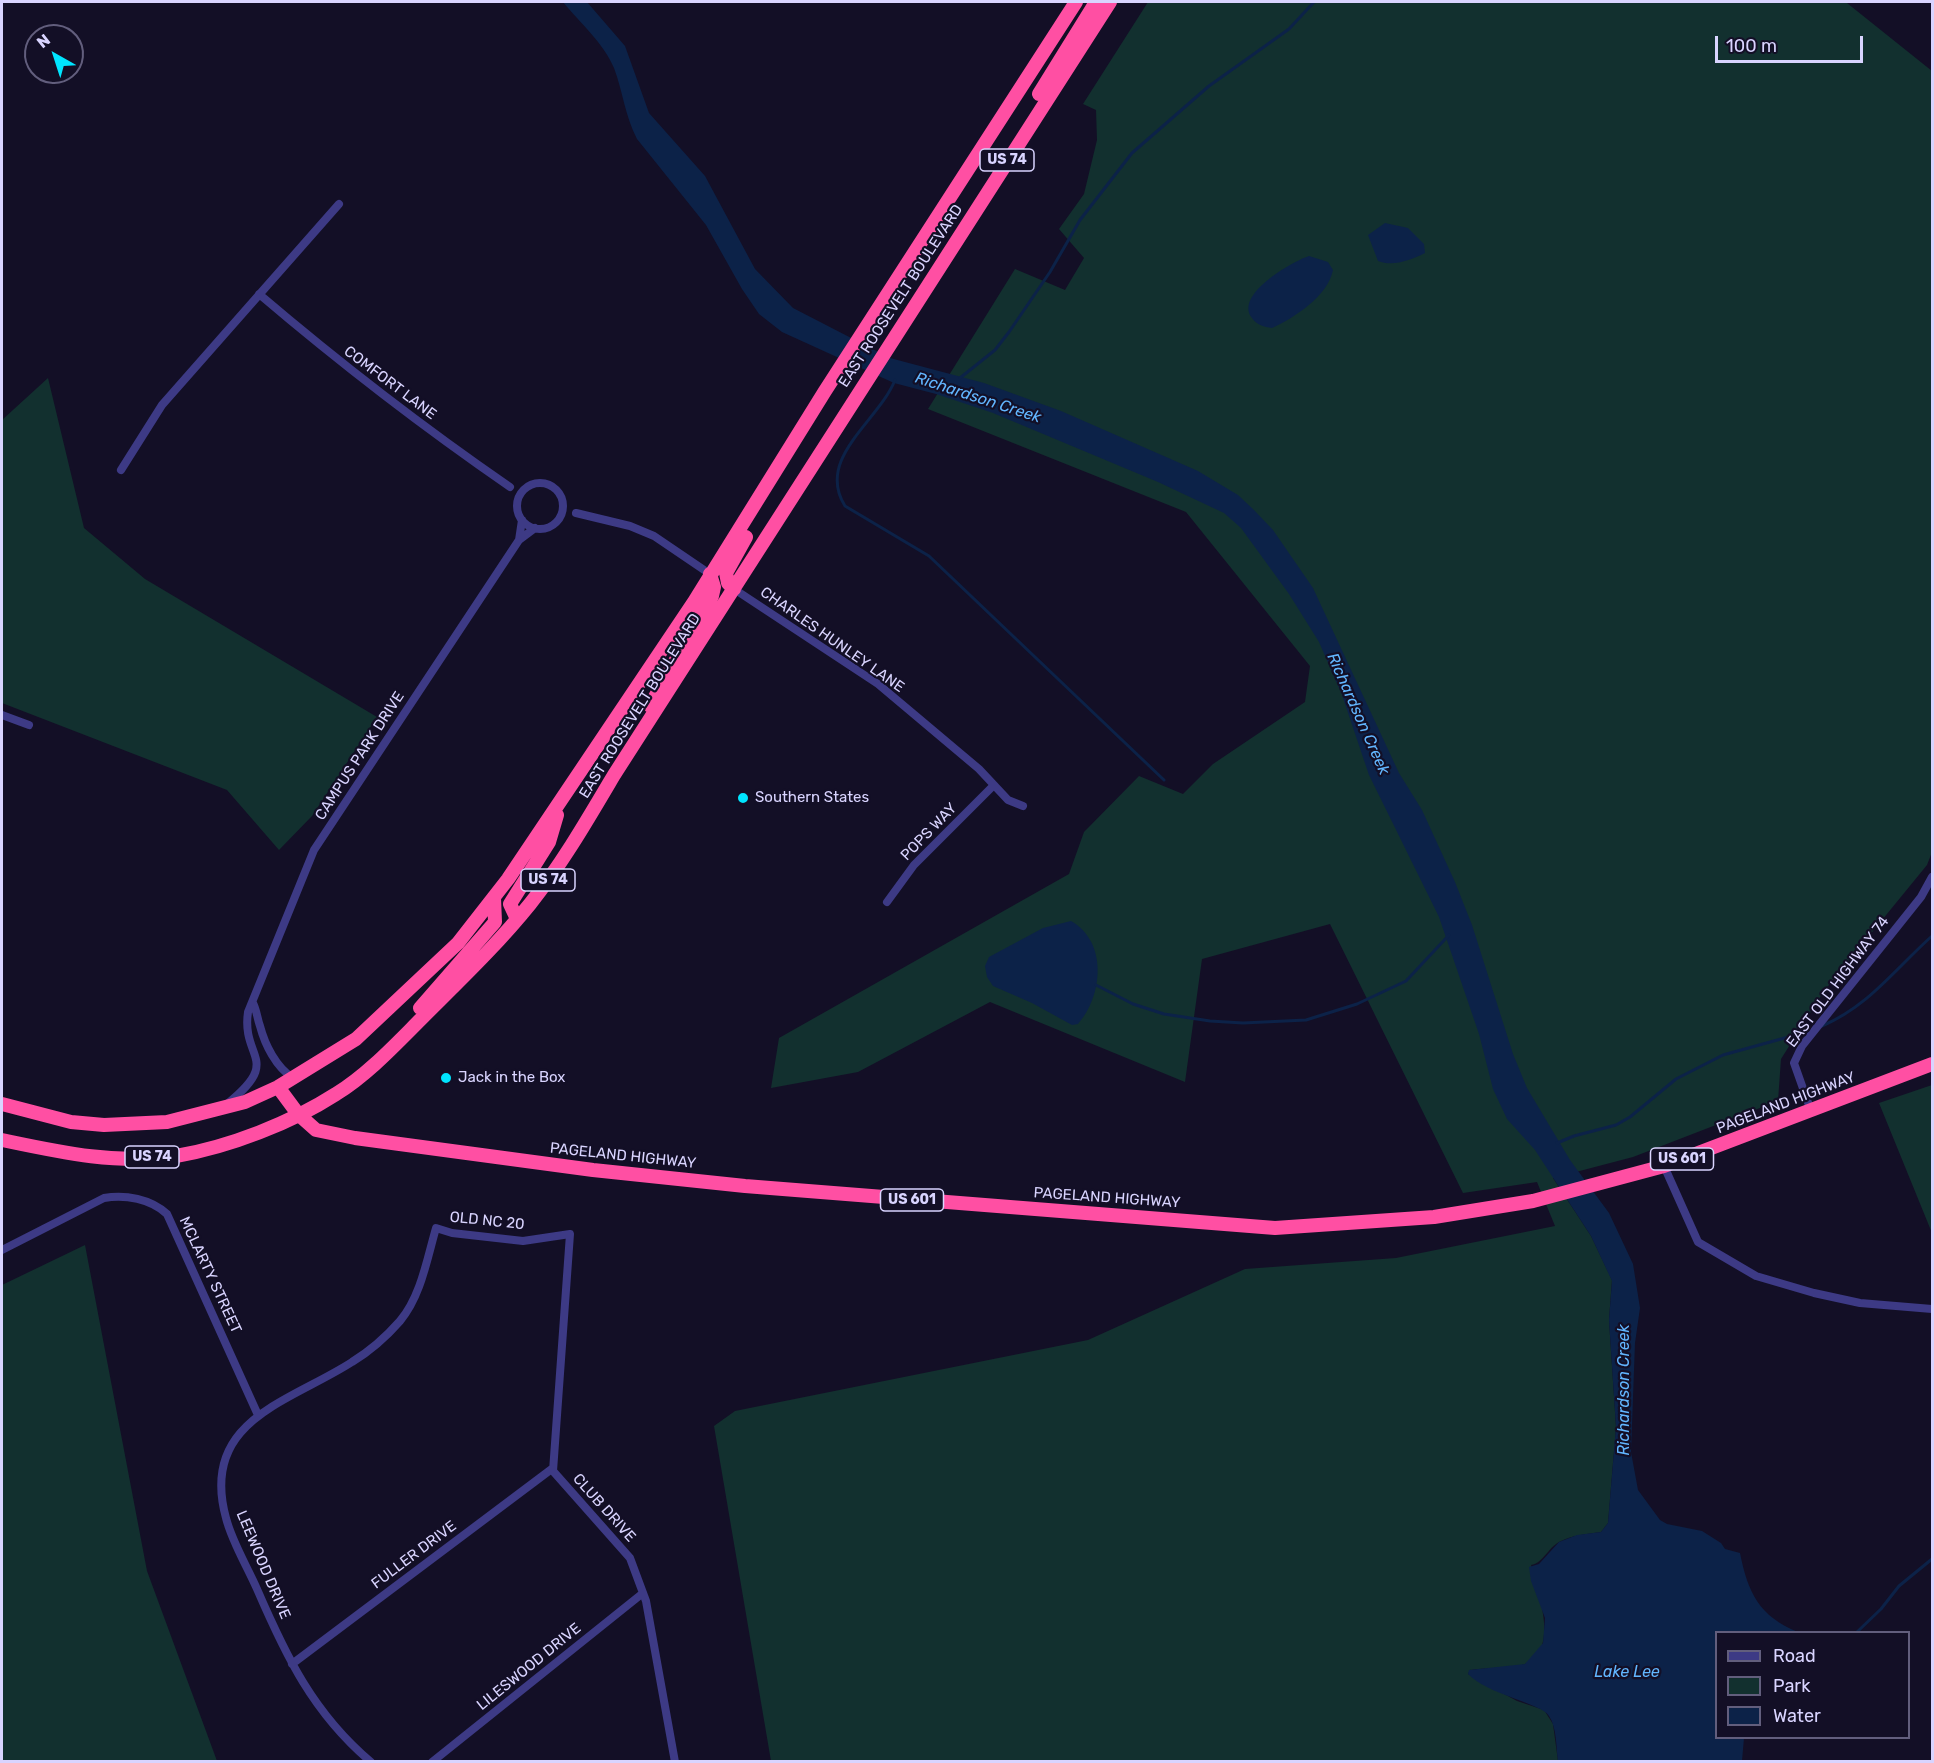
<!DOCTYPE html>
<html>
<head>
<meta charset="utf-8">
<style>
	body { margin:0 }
	#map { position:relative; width:1934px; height:1763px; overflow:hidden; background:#130f26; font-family:Rubik,sans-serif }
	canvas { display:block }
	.frame { position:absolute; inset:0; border:3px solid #d9d4ff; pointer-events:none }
	.legend { position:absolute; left:1715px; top:1631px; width:195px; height:108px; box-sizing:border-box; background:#130f26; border:2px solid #625e7d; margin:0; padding:8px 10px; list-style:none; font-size:18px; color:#d9d4ff }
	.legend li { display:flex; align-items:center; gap:12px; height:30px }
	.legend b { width:30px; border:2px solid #625e7d }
	.north { position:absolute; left:24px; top:24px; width:60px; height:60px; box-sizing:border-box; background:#130f26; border:2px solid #625e7d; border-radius:50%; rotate:321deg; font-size:16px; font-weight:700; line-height:24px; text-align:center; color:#d9d4ff }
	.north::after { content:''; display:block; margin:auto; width:21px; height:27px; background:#00e5ff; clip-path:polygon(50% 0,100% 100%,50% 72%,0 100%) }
	.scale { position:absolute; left:1715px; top:36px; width:148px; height:27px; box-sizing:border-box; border:3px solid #d9d4ff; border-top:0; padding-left:8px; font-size:18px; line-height:21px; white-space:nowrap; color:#d9d4ff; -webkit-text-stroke:4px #130f26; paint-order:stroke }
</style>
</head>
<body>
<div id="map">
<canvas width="1934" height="1763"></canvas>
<div class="frame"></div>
<ul class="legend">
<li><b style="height:8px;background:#3d3a85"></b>Road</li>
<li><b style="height:16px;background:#12302f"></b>Park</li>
<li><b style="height:16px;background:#0c2248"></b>Water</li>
</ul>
<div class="north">N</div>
<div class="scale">100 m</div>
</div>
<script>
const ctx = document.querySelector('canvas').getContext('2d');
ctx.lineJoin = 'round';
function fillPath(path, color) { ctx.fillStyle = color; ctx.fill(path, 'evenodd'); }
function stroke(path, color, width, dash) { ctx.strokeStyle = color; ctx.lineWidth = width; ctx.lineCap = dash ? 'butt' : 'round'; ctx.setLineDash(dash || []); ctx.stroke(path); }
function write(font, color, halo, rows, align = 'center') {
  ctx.font = font + ' Rubik,sans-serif'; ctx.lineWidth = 4.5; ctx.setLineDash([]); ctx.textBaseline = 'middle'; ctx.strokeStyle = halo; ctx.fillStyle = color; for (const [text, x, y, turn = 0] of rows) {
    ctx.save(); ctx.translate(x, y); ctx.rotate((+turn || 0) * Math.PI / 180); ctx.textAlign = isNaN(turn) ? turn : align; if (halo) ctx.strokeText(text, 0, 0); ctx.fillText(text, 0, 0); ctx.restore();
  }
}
fillPath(new Path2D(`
	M1148,2h701l-2,1 85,68v781l-5,13 -103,126 -43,68 -3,42 -145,56 -80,21 38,58 21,44 -3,40 7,107 -8,96 -7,9c-14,2 -29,3 -42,10 -11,6 -16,21 -28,23 6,26 30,84 -6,99 -10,4 -42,4 -55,6l-2,4 49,27 27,9 9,14 5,37h-787l-57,-335 21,-15 353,-71 157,-71 151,-11 159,-32 -18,-44 -74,11 -133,-269 -128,35 -17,123 -195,-80 -132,70 -87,16 8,-50 290,-164 15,-42 55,-56 44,18 30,-30 92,-62 5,-36 -124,-154 -258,-103 87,-140 50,21 19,-32 -25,-29 25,-35 13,-54 -1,-30 -13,-6z
	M48,378l36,150 61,51 232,138 -65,99 -33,34 -52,-60 -225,-87v-283z
	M1932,1085v148l-53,-130z
	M85,1245l62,326 70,190h-215v-476z`), '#12302f');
fillPath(new Path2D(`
	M563,2h24l38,44 24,67 56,63 50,93 38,39 97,50 94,25 77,28 137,60 40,24 16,15 19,20 40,58 86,185 23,37 33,72 17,43 41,129 14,34 43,72 39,53 24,51 7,44 -5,35 -4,109 7,38 22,30 7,4 35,7 19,12 4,6 15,4c8,40 19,63 58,79h-82v106h28l-2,23h-184c-2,-14 -1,-33 -9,-45 -8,-13 -61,-21 -81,-42l1,-4 56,-6 18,-21 2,-25 -14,-37 -2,-14 10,-3 20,-22 18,-7 24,-3 7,-9 8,-96 -7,-107 3,-39 -21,-45 -56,-86 -28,-31 -14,-30 -14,-55 -40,-117 -70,-142 -27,-80 -23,-53 -30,-48 -48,-66 -17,-15 -66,-31 -165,-69 -57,-19 -42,-11 -112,-51 -23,-18 -17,-25 -36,-64 -69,-86c-12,-23 -14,-47 -23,-71 -11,-26 -34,-45 -51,-66z
	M1385,223l23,5 16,16 1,9c-14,7 -32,14 -47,8l-10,-26z
	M1309,256l19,6 5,8c-5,26 -39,48 -61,58 -8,-1 -15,-3 -20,-10 -18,-23 39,-56 57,-62z
	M1071,921c37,21 32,75 7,103l-6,1 -40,-22 -39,-17 -6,-9 -2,-11 4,-9 54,-29z`), '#0c2248');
stroke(new Path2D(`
	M960,378l35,-28 14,-18 41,-60 30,-52 52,-67 77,-67 80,-57 25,-27
	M895,380c-16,41 -80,78 -50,126l84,50 235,224
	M1096,985l37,19 31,10 46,7 33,2 63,-3 51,-16 49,-23 43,-46
	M1822,1026c47,-20 73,-57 110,-90
	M1557,1143l17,-7 42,-11 14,-8 46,-38 47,-24 87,-24
	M1857,1632l24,-23 18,-23 33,-27`), '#0c2248', 3);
stroke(new Path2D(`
	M259,294c81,69 164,133 251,193
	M121,470l41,-65 177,-201
	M517 506a23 23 0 1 1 46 0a23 23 0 1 1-46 0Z
	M576,513l54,13 24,10 56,38
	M522,520l-3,20 16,-12
	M734,589l144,95 101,85 29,31 15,6
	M2,715l27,10
	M887,902l27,-37 80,-80
	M253,1003c4,8 4,15 7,23 5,19 16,41 33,52
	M227,1104c56,-45 14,-45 21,-92l66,-162 205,-310
	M1811,1111l-17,-48 8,-17 119,-149 11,-20
	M1664,1166l34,76 58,34 58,17 46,10 72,6
	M2,1250l102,-52c21,-4 47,1 63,16l91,201
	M292,1664l261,-196
	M371,1762c-58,-49 -85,-106 -114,-173 -10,-23 -25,-47 -31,-71 -27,-98 64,-116 126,-156 18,-11 34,-25 48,-41 21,-25 27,-62 36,-93l16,5 71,8 47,-7 -17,237 77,87 16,43 29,161
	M432,1762l211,-169`), '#3d3a85', 8);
stroke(new Path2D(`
	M1039,94l57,-92
	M734,589l-6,-6 -2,-10 20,-36
	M650,706l62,-110 2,-9 -4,-13
	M517,919l-7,-15 39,-62 8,-27
	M420,1008l75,-86 -1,-24
	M278,1087l20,27 18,16 39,8 238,32 152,16 530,42 159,-11 99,-16 131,-35 268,-102
	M2,1104l69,18 33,3 63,-3 78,-20 33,-15 78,-48 102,-96 50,-64 186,-277 131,-211 251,-389
	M2,1140c57,12 115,25 174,16 53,-9 115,-33 160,-62 31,-19 59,-49 85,-75 37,-37 76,-74 109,-115 32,-40 58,-85 84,-129l496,-773`), '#ff4fa3', 14);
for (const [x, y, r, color] of [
	[743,798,6,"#00e5ff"],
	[446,1078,6,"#00e5ff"]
]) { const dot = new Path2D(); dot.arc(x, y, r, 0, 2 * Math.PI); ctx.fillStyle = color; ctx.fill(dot); stroke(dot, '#130f26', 2); }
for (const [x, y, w] of [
	[1007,160,54],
	[548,880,54],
	[152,1157,54],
	[1682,1159,63],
	[912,1200,63]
]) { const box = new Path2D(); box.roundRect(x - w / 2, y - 11, w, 22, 4.5); ctx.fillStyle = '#130f26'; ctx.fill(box); stroke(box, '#d9d4ff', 1.5); }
write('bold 14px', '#d9d4ff', null, [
	["US 74",1007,160],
	["US 74",548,880],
	["US 74",152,1157],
	["US 601",1682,1159],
	["US 601",912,1200]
]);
write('15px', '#d9d4ff', '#130f26', [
	["EAST ROOSEVELT BOULEVARD",901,296,-57],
	["COMFORT LANE",390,383,37],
	["CHARLES HUNLEY LANE",832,640,35],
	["EAST ROOSEVELT BOULEVARD",640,706,-58],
	["CAMPUS PARK DRIVE",360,756,-57],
	["POPS WAY",929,832,-46],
	["EAST OLD HIGHWAY 74",1838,982,-53],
	["PAGELAND HIGHWAY",1786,1103,-21],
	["PAGELAND HIGHWAY",623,1156,6],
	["PAGELAND HIGHWAY",1107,1198,4],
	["OLD NC 20",487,1221,6],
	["MCLARTY STREET",210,1275,65],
	["CLUB DRIVE",604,1508,48],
	["FULLER DRIVE",414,1555,-37],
	["LEEWOOD DRIVE",263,1565,67],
	["LILESWOOD DRIVE",529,1667,-39]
]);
write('15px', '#d9d4ff', '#130f26', [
	["Southern States",755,798],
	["Jack in the Box",458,1078]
], 'left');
write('italic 16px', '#62b6ff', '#130f26', [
	["Richardson Creek",978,398,18],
	["Richardson Creek",1358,714,66],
	["Richardson Creek",1624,1390,-90],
	["Lake Lee",1627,1672]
]);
</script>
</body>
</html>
